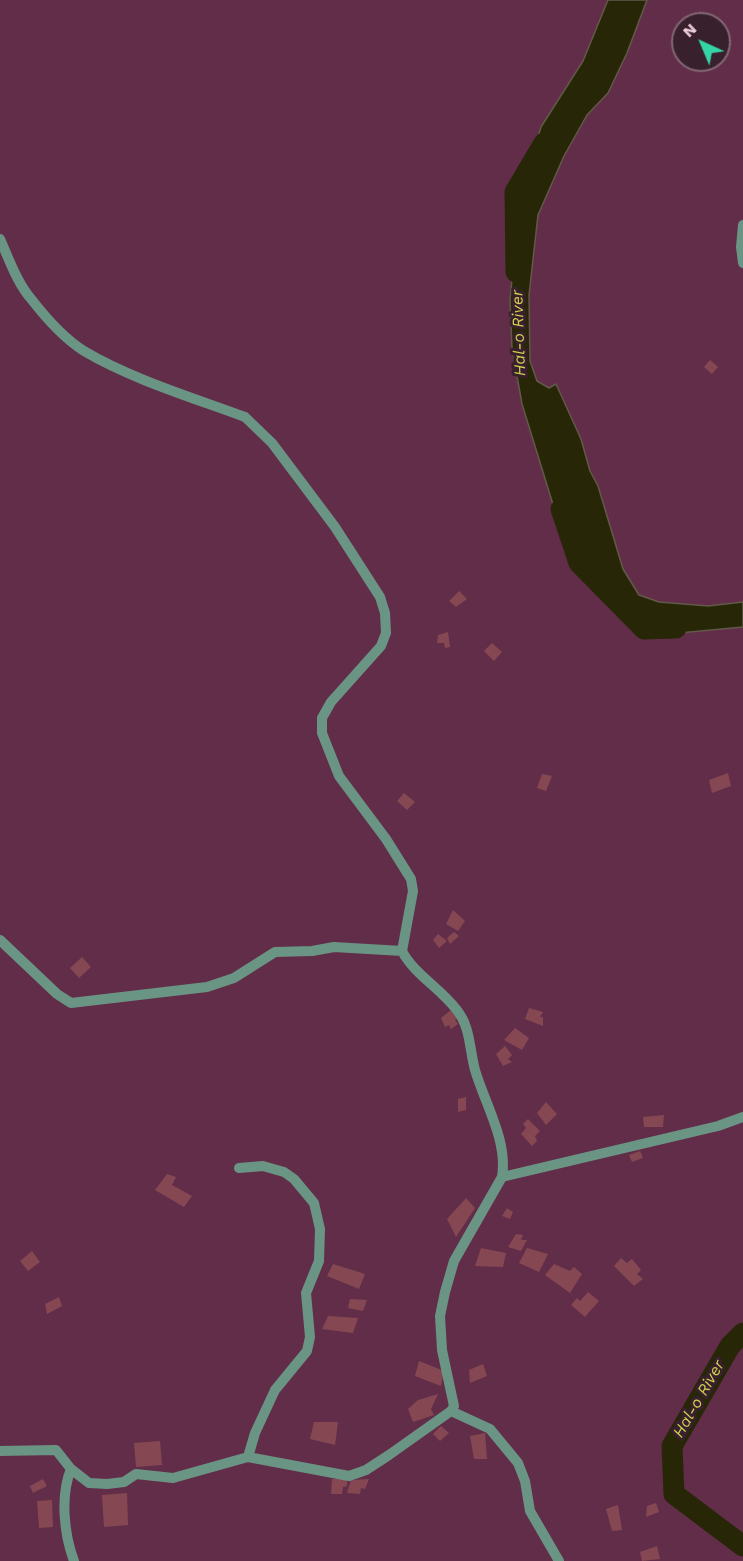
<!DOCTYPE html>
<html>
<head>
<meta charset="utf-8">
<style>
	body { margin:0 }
	#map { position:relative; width:743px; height:1561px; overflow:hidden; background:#622d49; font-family:"Work Sans",sans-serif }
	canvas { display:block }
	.north { position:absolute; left:671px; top:12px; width:60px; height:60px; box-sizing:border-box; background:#38202c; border:2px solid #826673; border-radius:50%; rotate:316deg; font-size:16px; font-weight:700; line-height:24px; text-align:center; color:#f0cfde }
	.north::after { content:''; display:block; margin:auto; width:21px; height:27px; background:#35d4a7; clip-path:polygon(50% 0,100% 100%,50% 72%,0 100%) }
</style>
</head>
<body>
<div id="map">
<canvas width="743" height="1561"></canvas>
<div class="north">N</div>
</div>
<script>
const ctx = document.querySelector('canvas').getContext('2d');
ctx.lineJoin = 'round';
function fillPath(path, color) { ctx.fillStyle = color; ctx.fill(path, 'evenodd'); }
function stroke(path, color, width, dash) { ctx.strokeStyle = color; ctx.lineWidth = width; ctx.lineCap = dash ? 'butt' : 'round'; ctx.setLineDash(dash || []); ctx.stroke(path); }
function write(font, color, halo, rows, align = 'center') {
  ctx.font = font + ' "Work Sans",sans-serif'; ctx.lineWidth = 6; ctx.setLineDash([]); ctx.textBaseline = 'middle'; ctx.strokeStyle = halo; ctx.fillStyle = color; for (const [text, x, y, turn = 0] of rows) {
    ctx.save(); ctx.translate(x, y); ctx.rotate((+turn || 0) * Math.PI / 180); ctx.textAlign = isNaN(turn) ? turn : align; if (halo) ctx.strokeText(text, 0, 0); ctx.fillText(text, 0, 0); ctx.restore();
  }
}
const water = new Path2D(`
	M608,0h39l-20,53 -19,40 -21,22 -23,41 -26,59 -9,80 1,66 7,20 12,7 7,-4 25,55 9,32 8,15 25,83 16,26 20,7 49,4 35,-4v25l-75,7 -34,-10 -16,-11 -63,-102 -33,-107 -10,-56 -2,-48 10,-100 21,-73 42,-66z`);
fillPath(water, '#272708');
stroke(water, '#635948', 1.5);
stroke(new Path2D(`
	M516,272l-1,-80 29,-49
	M561,509l18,54 65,66 32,-1
	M743,1333l-13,13 -58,100 2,48 69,52`), '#272708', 21);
fillPath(new Path2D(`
	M710,360l8,7 -6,7 -8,-7z
	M459,591l8,8 -11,8 -7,-6z
	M448,632l2,15 -5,1 -1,-5h-7l1,-8z
	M492,643l10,9 -8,9 -10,-10z
	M728,773l3,13 -19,7 -3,-13z
	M542,774l10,2 -6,15 -9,-3z
	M404,793l11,9 -8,8 -10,-9z
	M453,910l12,11 -7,10 -12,-7z
	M454,932l5,4 -9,8 -3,-6z
	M438,934l9,7 -8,7 -6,-8z
	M82,957l9,10 -12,11 -9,-10z
	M529,1008l14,4 -3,5h3v9l-18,-7z
	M451,1010l6,8 -2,2 3,4 -7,5 -2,-4 -4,2 -4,-9z
	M515,1028l14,10 -7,12 -18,-10z
	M505,1046l7,9 -4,4 4,3 -9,4 -7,-12z
	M466,1097v13l-8,2v-13z
	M546,1102l11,12 -11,11 -9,-12z
	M664,1115l-1,12h-19l-1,-10z
	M528,1119l12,12 -5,5 2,5 -5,5 -11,-12 5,-6 -3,-4z
	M640,1151l3,7 -11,4 -3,-7z
	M167,1174l9,3 -4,8 20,11 -8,11 -29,-17z
	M466,1198l9,10 -19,29 -9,-18z
	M507,1208l6,4 -3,7 -8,-3z
	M516,1234l7,1 -2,5h6l-6,11 -13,-4z
	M481,1248l25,5 -3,14 -28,-1z
	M527,1248l21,6 -9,18 -20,-9z
	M32,1251l8,11 -12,9 -8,-10z
	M621,1258l6,5 5,-4 9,11 -4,4 6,5 -9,7 -20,-20z
	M333,1264l32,10 -6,15 -32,-13z
	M554,1264l16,7 4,-4 8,7 -12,19 -25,-18z
	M588,1292l11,9 -14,16 -14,-12 6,-7 3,3z
	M59,1297l3,9 -15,8 -2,-10z
	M350,1299l17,1 -4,11 -15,-3z
	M328,1316l30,2 -5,15 -31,-4z
	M419,1361l25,10 -3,15 -26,-10z
	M483,1364l4,12 -17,7 -1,-13z
	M438,1394l-7,15 3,6 -21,7 -5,-13 10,-9z
	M314,1422h24l-3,23 -25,-6z
	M441,1426l8,7 -9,8 -7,-7z
	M485,1433l2,26h-13l-4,-23z
	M160,1441l2,24 -26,2 -2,-24z
	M43,1479l4,7 -14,7 -3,-7z
	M332,1479h15v7l-4,1 -1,7h-11z
	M369,1479l-4,10 -4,-1 -1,6 -13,-1 4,-13z
	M127,1493l1,32 -24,2 -2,-32z
	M52,1500l1,27 -14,1 -2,-27z
	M656,1503l3,9 -13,5 1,-11z
	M618,1505l4,25 -10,1 -6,-22z
	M657,1546l3,13 -18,2 -2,-9z`), '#854853');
stroke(new Path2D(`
	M743,225l-2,22 2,16
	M0,239c9,20 17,44 32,61 14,18 33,39 52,51 47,28 110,47 161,66l27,26 63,84 45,70 5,16 1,20 -5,13 -50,56 -9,16v15l17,43 47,63 25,40 2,12 -11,60c12,23 38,37 54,58 15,18 13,39 19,61 10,34 33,71 27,107l-48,84 -9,31 -5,24 2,34 12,56 -3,5 -62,44 -23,15 -17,6 -101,-19 -75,21 -37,-4 -12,8 -17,2 -18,-1 -18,-14 -15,-19 -56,1
	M0,940l57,54 14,9 136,-16 27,-9 41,-26 37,-1 22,-4 68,4
	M239,1168l24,-2 21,6 10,7 20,24 6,26 -1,32 -13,32 4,44 -3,14 -32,39 -20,43 -7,24
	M502,1177l216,-51 25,-9
	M451,1411l39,18 28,34 7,18 5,30 29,50
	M71,1469c-11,27 -7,65 3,92`), '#6a9584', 10);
write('italic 16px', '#d0d050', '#38202c', [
	["Hal-o River",519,333,-92],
	["Hal-o River",699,1399,-60]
]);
</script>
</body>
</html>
